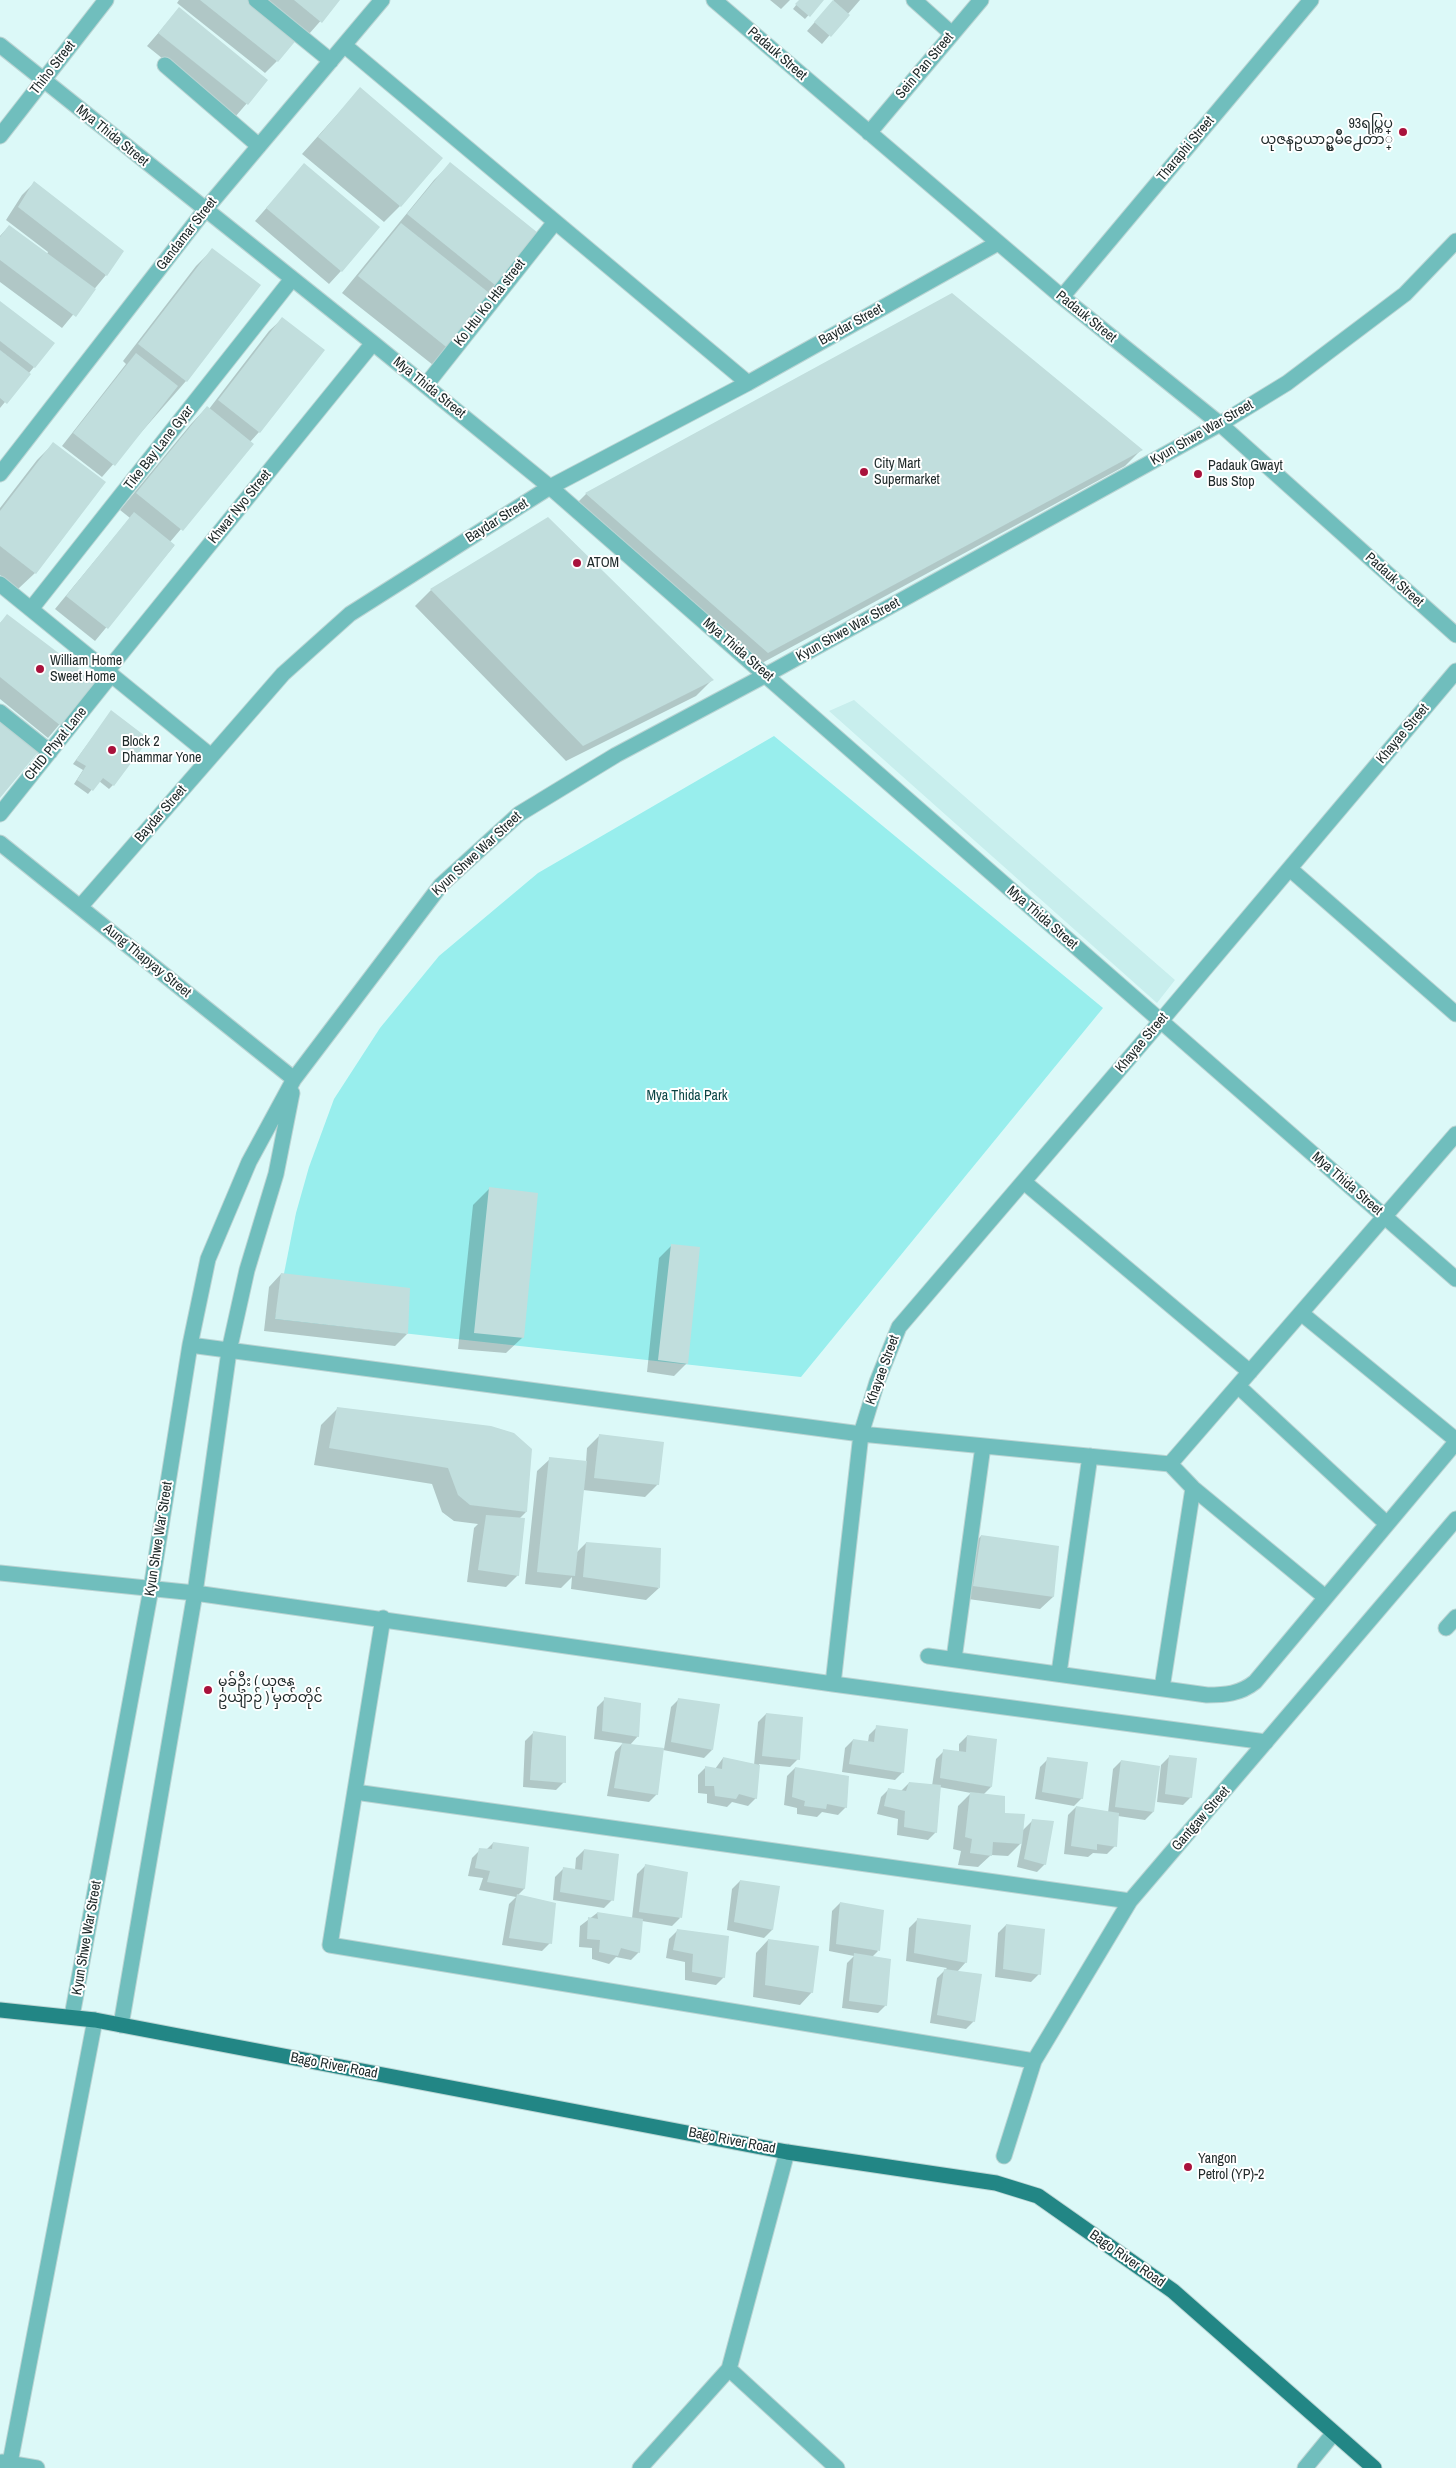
<!DOCTYPE html>
<html>
<head>
<meta charset="utf-8">
<style>
	body { margin:0 }
	canvas { display:block; background:#dcf9f8 }
</style>
</head>
<body>
<canvas width="1456" height="2468"></canvas>
<script>
const ctx = document.querySelector('canvas').getContext('2d');
ctx.lineJoin = 'round';
function fillPath(path, color) { ctx.fillStyle = color; ctx.fill(path, 'evenodd'); }
function stroke(path, color, width, dash) { ctx.strokeStyle = color; ctx.lineWidth = width; ctx.lineCap = dash ? 'butt' : 'round'; ctx.setLineDash(dash || []); ctx.stroke(path); }
function write(font, color, halo, rows, align = 'center') {
  ctx.font = font + ' "Archivo Narrow","Noto Sans Myanmar",sans-serif'; ctx.lineWidth = 4; ctx.setLineDash([]); ctx.textBaseline = 'middle'; ctx.strokeStyle = halo; ctx.fillStyle = color; for (const [text, x, y, turn = 0] of rows) {
    ctx.save(); ctx.translate(x, y); ctx.rotate((+turn || 0) * Math.PI / 180); ctx.textAlign = isNaN(turn) ? turn : align; if (halo) ctx.strokeText(text, 0, 0); ctx.fillText(text, 0, 0); ctx.restore();
  }
}
fillPath(new Path2D(`
	M854,700l321,280 -18,23 -328,-292z`), '#c8eeed');
fillPath(new Path2D(`
	M774,736l329,272 -302,369 -526,-58 21,-106 13,-46 25,-68 46,-71 59,-72 99,-83z`), '#98eeed');
fillPath(new Path2D(`
	M179,0h69l29,61 -12,12 -88,-70z
	M267,0h72l-30,34z
	M770,0h20l-9,9z
	M800,0h22l-17,19 -12,-10z
	M834,0h26l-38,44 -15,-13z
	M179,9l88,71 -32,37 -88,-71z
	M360,89l40,117 -16,16 -82,-68z
	M305,164l36,107 -12,13 -74,-63z
	M450,164l91,73 -108,128 -91,-72 92,-113z
	M34,183l72,92 -44,53 -62,-46v-46l9,-10 38,28 1,-2 -42,-32 16,-25z
	M212,250l-26,131 -84,96 -40,-31 64,-82 -3,-3 73,-95z
	M952,294l189,156 -16,16 -374,203 -181,-159 16,-16z
	M0,303l34,64 -34,41z
	M282,319l-23,113 -9,10 3,2 -83,98 4,4 -79,95 -40,-32 75,-91 -10,-8 71,-86 16,-17 2,2 60,-78z
	M53,444l-18,129 -17,16 -18,-14v-67l37,-48z
	M431,590l281,90 -16,16 -130,65 -151,-155z
	M7,616l88,66 -47,56 -48,-39v-76z
	M108,716l5,69 -4,4 -10,-8 -11,13 -14,-10 9,-14 -10,-6z
	M490,1188l33,149 -17,16 -48,-4 15,-144z
	M672,1245l15,118 -13,13 -27,-4 12,-114z
	M281,1274l126,60 -12,12 -131,-15 5,-44z
	M338,1408l153,19 35,85 -7,7 -1,56 -12,12 -39,-5 7,-54 4,-4 -24,-3 -12,-9 -10,-28 -118,-19 7,-40z
	M600,1435l58,49 -13,13 -62,-7 -7,63 10,-10 73,45 -13,12 -75,-11 1,-12 -11,11 -36,-4 12,-113 13,-12 36,3 1,-14z
	M981,1536l77,11 -5,50 -13,12 -79,-11 8,-50z
	M605,1699l33,37 -8,9 34,4 7,-42 8,-8 33,51 -8,8 -41,-8 -6,44 -8,8 -42,-6 8,-44 8,-9 -29,-4 3,-32z
	M766,1714l32,45 -8,8 -31,-3 -3,34 -8,8 -16,-4 -5,5 -20,-4v-9l-9,-1v-18l8,-8 9,2 8,-11 31,7 4,-43z
	M877,1727l26,45 -8,8 -53,-8 3,-24 8,-8 15,2 1,-7z
	M533,1733l31,49 -8,8 -33,-3 2,-46z
	M967,1736l24,51 -8,8 39,36 11,-11 12,44 -8,8 -20,-5 5,-25 -14,14 -17,-1 -13,12 -20,-2 3,-14 -8,-2 5,-43 13,-13 -32,-6 -3,45 -8,8 -31,-5 1,-16 -21,-5 4,-17 8,-8 12,2 8,-8 23,3 4,-27 8,-8 15,2v-9z
	M1169,1757l22,40 -8,8 -26,-3 4,-37z
	M1048,1759l34,39 -8,8 -39,-7 5,-32z
	M1121,1761l37,6 -5,45 -8,8 -27,-4 -3,30 -8,8 -14,-1 -5,4 -24,-3 4,-39 8,-8 32,6 5,-44z
	M795,1768l51,39 -8,8 -16,-3 -5,5 -20,-3v-6l-13,-3 3,-29z
	M493,1843l34,5 -3,41 -7,7 38,8 -5,39 -8,8 -40,-6 7,-41 7,-7 -37,-7 4,-12 -15,-2 4,-18 8,-8h6z
	M584,1850l28,50 -8,8 -51,-8 2,-23 8,-8 12,1 1,-12z
	M645,1866l35,52 -8,8 -30,-5 -3,31 -8,8 -15,-3 -7,7 -17,-5v-11l-13,-1 1,-21 17,-13 35,5 5,-44z
	M740,1881l39,6 -7,43 -8,8 -37,-8 5,-41z
	M840,1903l38,48 -6,6 14,48 -8,8 -36,-5 5,-45 7,-7 -25,-5 3,-40z
	M917,1920l49,42 -9,10 17,49 -8,8 -36,-6 7,-45 10,-10 -41,-7 3,-33z
	M1006,1925l33,49 -8,8 -36,-5 3,-44z
	M677,1931l47,46 -8,8 -31,-5v-18l-19,-4 3,-19z
	M768,1940l44,52 -12,13 -47,-8 3,-44z`), '#0003');
fillPath(new Path2D(`
	M200,0h50l48,38 -20,24z
	M294,0h46l-18,23z
	M799,0h25l-14,17 -15,-13z
	M833,0l17,15 -19,22 -17,-15z
	M179,7l89,73 -20,25 -90,-72z
	M360,87l83,71 -42,49 -83,-70z
	M450,162l93,75 -43,52 -93,-75z
	M304,163l76,64 -38,45 -76,-64z
	M34,181l90,70 -17,25 -89,-69z
	M401,223l92,73 -43,54 -92,-74z
	M9,225l87,64 -20,28 -76,-57v-23z
	M212,248l49,37 -74,97 -49,-38z
	M952,293l191,157 -375,203 -183,-160z
	M0,301l55,42 -20,25 -35,-27z
	M282,317l43,33 -65,83 -42,-33z
	M0,350l31,24 -24,30 -7,-6z
	M136,353l42,33 -63,80 -42,-33z
	M207,406l47,38 -71,87 -47,-38z
	M53,442l53,40 -70,92 -36,-28v-35z
	M134,512l41,33 -67,84 -42,-33z
	M548,517l166,163 -131,66 -153,-157z
	M7,614l90,68 -36,44 -61,-49v-54z
	M111,710l38,29 -35,47 -11,-8 -10,13 -16,-11 9,-14 -10,-6z
	M0,718l39,33 -39,47z
	M489,1187l49,6 -14,145 -50,-5z
	M671,1244l29,3 -12,117 -30,-4z
	M281,1273l129,15 -2,46 -133,-15z
	M337,1407l154,19 23,7 18,16 -5,63 -57,-7 -12,-10 -10,-27 -119,-20z
	M599,1434l65,8 -5,43 -65,-7z
	M549,1457l38,4 -12,115 -38,-4z
	M486,1515l39,3 -6,58 -41,-6z
	M981,1535l78,11 -5,51 -81,-11z
	M586,1542l75,6 -1,40 -77,-11z
	M604,1697l37,6 -2,34 -37,-6z
	M678,1698l42,6 -7,46 -42,-8z
	M766,1713l37,4 -3,43 -38,-4z
	M876,1725l32,4 -4,44 -55,-9 4,-25 21,3z
	M533,1731l33,5v47l-36,-3z
	M967,1735l30,4 -5,48 -52,-9 3,-29 23,3z
	M622,1743l42,5 -6,47 -44,-7z
	M1169,1755l28,3 -5,40 -27,-4z
	M723,1757l37,8 -3,34 -18,-5 -3,5 -21,-3 -1,-10h-9v-20l17,3z
	M1047,1757l41,5 -5,37 -41,-7z
	M1121,1760l39,6 -6,46 -39,-5z
	M795,1767l54,9 -2,32 -20,-4 -1,5 -22,-3 1,-5 -13,-4z
	M909,1782l32,3 -4,48 -33,-6 1,-16 -21,-5 4,-18 18,3z
	M970,1792l35,4v17l20,1 -3,30 -29,-2 -1,14 -22,-3 2,-14 -7,-2z
	M1076,1806l43,7 -2,34 -20,-3v6l-26,-4z
	M1032,1819l22,2 -8,44 -22,-6z
	M493,1842l36,5 -4,42 -38,-7 3,-11 -15,-3 4,-20 13,1z
	M584,1849l35,5 -5,47 -54,-9 3,-25 19,3z
	M645,1864l43,8 -6,46 -43,-6z
	M740,1880l40,6 -7,44 -39,-8z
	M517,1894l39,9 -4,41 -43,-6z
	M840,1902l44,8 -4,41 -44,-7z
	M597,1912l46,7 -3,34 -19,-5 -3,8 -19,-4 1,-12 -13,-1 1,-22 10,2z
	M917,1918l54,7 -4,38 -53,-10z
	M1006,1924l39,5 -4,46 -38,-6z
	M677,1929l52,7 -4,42 -33,-6 1,-18 -20,-4z
	M768,1939l51,7 -6,47 -48,-8z
	M854,1953l37,6 -4,47 -38,-5z
	M944,1969l38,5 -7,48 -38,-7z`), '#c1dedd');
const minor = new Path2D(`
	M256,0l75,61
	M714,0l348,297 158,127 236,211
	M914,0l38,34
	M0,45l373,298 177,144 906,792
	M344,45l404,338
	M165,65l94,81
	M869,133l112,-133
	M0,136l106,-136
	M1062,297l249,-297
	M426,385l129,-163
	M0,474l205,-264 177,-210
	M0,584l211,172
	M31,609l261,-330
	M107,671l266,-328
	M0,712l50,40
	M0,814l111,-139
	M0,843l294,236
	M1290,869l166,145
	M80,907l203,-233 67,-60 200,-127 198,-104 250,-140
	M1024,1182l226,190
	M1301,1313l155,127
	M190,1345l671,89 309,30 286,-330
	M1238,1386l149,138
	M1170,1464l23,24 132,109
	M0,1573l195,20 638,91 433,58
	M383,1618l-53,327 704,116
	M1446,1628l10,-11
	M928,1656l279,39c18,0 33,-1 48,-13l201,-240
	M954,1659l29,-213
	M1059,1673l31,-217
	M833,1684l28,-250 16,-52 22,-55 261,-305 296,-351
	M1162,1688l31,-200
	M355,1792l775,109
	M72,2016l79,-427 39,-244 18,-86 41,-97 45,-83 147,-194 78,-71 97,-59 150,-80 454,-251 67,-41 118,-89 51,-53
	M121,2025l74,-432 34,-242 18,-81 29,-96 16,-81
	M787,2152l-58,217 108,99
	M1004,2156l30,-95 96,-160 326,-382
	M2,2462l35,6
	M9,2468l86,-448
	M640,2468l89,-99
	M1305,2468l28,-34`);
const major = new Path2D(`
	M0,2010l95,10 692,132 209,31 42,13 135,95 201,177`);
stroke(minor, '#bad4d3', 17);
stroke(major, '#bad4d3', 17);
stroke(minor, '#70bebd', 15);
stroke(major, '#228685', 15);
for (const [x, y, r, color] of [
	[1403,132,5,"#a9123c"],
	[864,472,5,"#a9123c"],
	[1198,474,5,"#a9123c"],
	[577,563,5,"#a9123c"],
	[40,669,5,"#a9123c"],
	[112,750,5,"#a9123c"],
	[208,1690,5,"#a9123c"],
	[1188,2167,5,"#a9123c"]
]) { const dot = new Path2D(); dot.arc(x, y, r, 0, 2 * Math.PI); ctx.fillStyle = color; ctx.fill(dot); stroke(dot, '#fff', 2); }
write('14px', '#202b2b', '#fff', [
	["Padauk Street",777,54,41],
	["Sein Pan Street",925,66,-50],
	["Thiho Street",53,68,-52],
	["Mya Thida Street",112,136,39],
	["Tharaphi Street",1186,149,-50],
	["Gandamar Street",187,234,-52],
	["Ko Htu Ko Hta street",490,303,-52],
	["Padauk Street",1086,317,39],
	["Baydar Street",851,325,-29],
	["Mya Thida Street",429,388,39],
	["Kyun Shwe War Street",1202,433,-30],
	["Tike Bay Lane Gyar",159,448,-52],
	["Khwar Nyo Street",240,507,-51],
	["Baydar Street",497,521,-32],
	["Padauk Street",1394,580,42],
	["Kyun Shwe War Street",848,630,-29],
	["Mya Thida Street",738,650,41],
	["Khayae Street",1403,734,-50],
	["CHID Phyat Lane",56,744,-51],
	["Baydar Street",161,814,-49],
	["Kyun Shwe War Street",477,854,-43],
	["Mya Thida Street",1042,918,41],
	["Aung Thapyay Street",147,961,39],
	["Khayae Street",1142,1043,-50],
	["Mya Thida Street",1347,1184,41],
	["Khayae Street",883,1370,-70],
	["Kyun Shwe War Street",159,1539,-81],
	["Gantgaw Street",1201,1819,-49],
	["Kyun Shwe War Street",87,1938,-80],
	["Bago River Road",334,2066,11],
	["Bago River Road",732,2141,11],
	["Bago River Road",1127,2259,35]
]);
write('14px', '#202b2b', '#fff', [
	["93ရပ္ကြပ္",1393,124,"right"],
	["ယုဇနဥယာဥ္ၿမိဳ႕ေတာ္",1393,140,"right"],
	["City Mart",874,464],
	["Supermarket",874,480],
	["Padauk Gwayt",1208,466],
	["Bus Stop",1208,482],
	["ATOM",587,563],
	["William Home",50,661],
	["Sweet Home",50,677],
	["Block 2",122,742],
	["Dhammar Yone",122,758],
	["မုခ်ဦး ( ယုဇန",218,1682],
	["ဥယျာဉ် ) မှတ်တိုင်",218,1698],
	["Yangon",1198,2159],
	["Petrol (YP)-2",1198,2175]
], 'left');
write('14px', '#0a4545', '#fff', [
	["Mya Thida Park",687,1096]
]);
</script>
</body>
</html>
